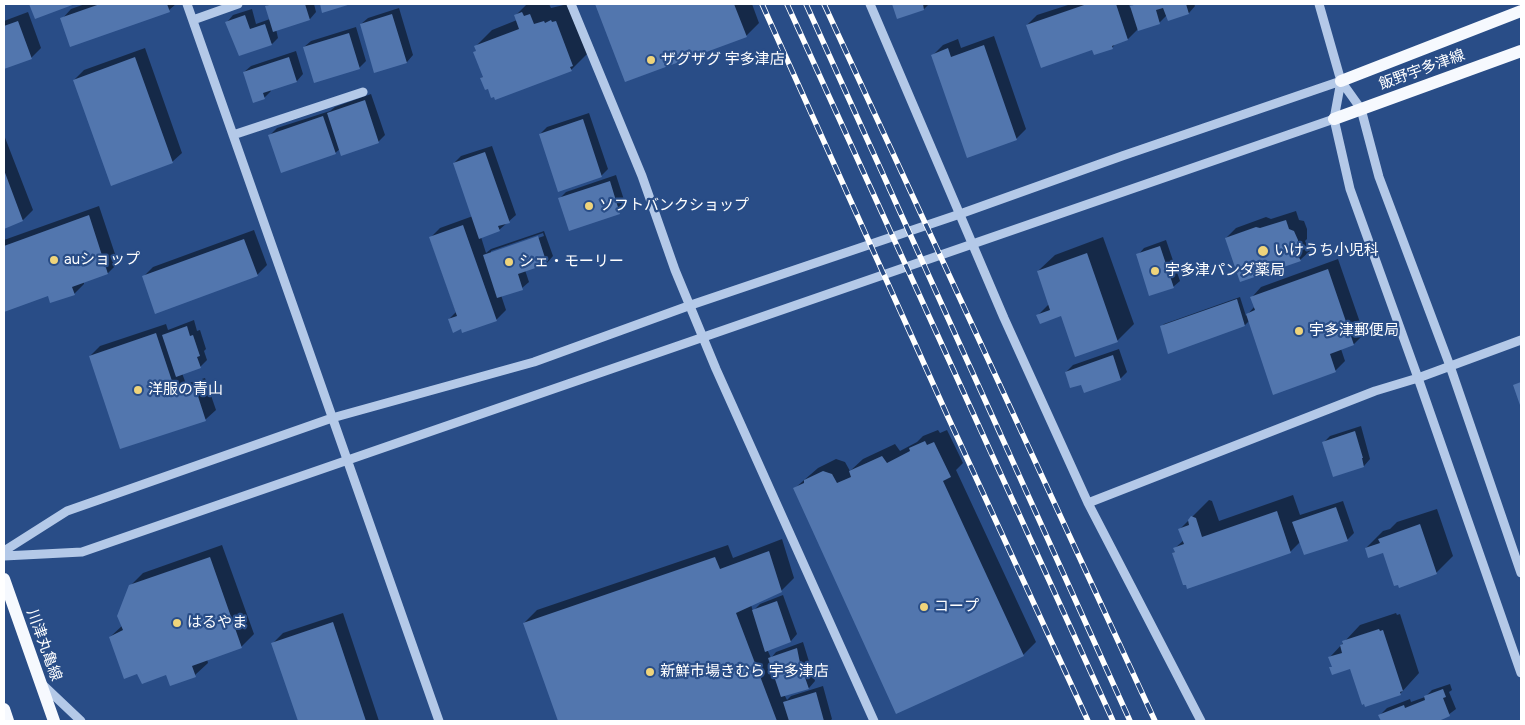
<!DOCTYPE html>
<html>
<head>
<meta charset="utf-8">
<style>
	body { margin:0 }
	#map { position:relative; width:1525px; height:725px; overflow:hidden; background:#294d87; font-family:Figtree,sans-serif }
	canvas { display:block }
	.frame { position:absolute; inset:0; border:5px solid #fff; pointer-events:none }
</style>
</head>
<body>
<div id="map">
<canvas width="1525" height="725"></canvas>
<div class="frame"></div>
</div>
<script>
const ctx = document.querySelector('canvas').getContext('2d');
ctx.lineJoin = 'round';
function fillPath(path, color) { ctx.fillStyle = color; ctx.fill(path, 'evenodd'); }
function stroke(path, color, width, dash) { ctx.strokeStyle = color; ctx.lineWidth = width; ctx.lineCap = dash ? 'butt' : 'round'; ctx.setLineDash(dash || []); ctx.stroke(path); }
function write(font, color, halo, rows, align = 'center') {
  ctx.font = font + ' Figtree,"Noto Sans JP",sans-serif'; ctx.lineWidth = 4.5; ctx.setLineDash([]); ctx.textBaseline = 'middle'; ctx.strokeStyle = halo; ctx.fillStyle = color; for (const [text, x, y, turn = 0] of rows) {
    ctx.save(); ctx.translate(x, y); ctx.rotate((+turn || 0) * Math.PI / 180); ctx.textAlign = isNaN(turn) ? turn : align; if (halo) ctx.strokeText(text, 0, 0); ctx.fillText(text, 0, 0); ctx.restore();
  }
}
fillPath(new Path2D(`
	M85,4h91l-7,6 -107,9 9,-10z
	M269,4h45l2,8 -6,7 -34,10 2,9 -6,6 -45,-22 6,-7 19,-6 4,15 14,-5 -4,-12z
	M527,4h22l2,4 17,-4 20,49 -17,17 -83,18 -7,-10 3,-2 -9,-29 17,-17 25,-10 -2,-4z
	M596,4h156l7,19 -13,13 -120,45z
	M893,4h36l-5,5 -26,8z
	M1071,4h58l1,4 4,-4h60l1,2 -6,7 -22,2 -7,7 -21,8v-2l-11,11 -12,4 -4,5h-19l-66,-23 10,-10z
	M399,8l14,47 -6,7 -32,9 -14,-47 7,-6z
	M28,12l13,36 -10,10 -27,9v-46z
	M356,27l10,34 -7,7 -55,-21 7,-6z
	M994,36l32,93 -10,10 -83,-84 10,-10 15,-6 3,9z
	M145,48l37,105 -10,9 -98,-82 10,-10z
	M296,51l7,23 -6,7 -27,8 1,2 -7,7 -20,-26 7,-6z
	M371,94l14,41 -7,7 -38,7 -5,4 -65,-18 7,-7 53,-17 5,-4z
	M589,113l19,56 -7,7 -61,-42 7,-7z
	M4,135l29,75 -10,10 -19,8z
	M492,146l24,69 -17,15 -18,7 5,16 5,-4 53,-18 9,25 -6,7 -22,7 4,12 -7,6 -21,7 5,15 -10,10 -34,8 -13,-9 7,-7 -26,-74 10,-10 33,-12 -19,-53 7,-7zM543,233l1,3 -53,18v-3z
	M616,175l10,31 -7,7 -59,-15 6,-6z
	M99,206l19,57 -10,10 -24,9v2l-10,10 -26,1 -44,16v-71z
	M1296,211l3,9 5,1 3,8v10l-2,2 5,10 -10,9 -74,-22 10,-10 30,-11 5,2z
	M254,230l13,35 -10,10 -114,2 10,-10z
	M1103,237l31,87 -17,17 -55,-27 -24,1 11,-11 -11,-33 17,-16z
	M1166,240l14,41 -7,6 -35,-32 6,-7z
	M1338,259l26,75 -10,10 -13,5 4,12 -10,10 -85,-51 -5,5 -76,27 -8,-25 3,-3 76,-27 6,19 9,-10 -3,-9 9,-10z
	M194,320l3,11 3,-1 6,19 -2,2 3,9 -7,7 -18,6 4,11 19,-6 11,32 -10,9 -85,29 -31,-92 10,-10 66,-22 2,6z
	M1119,349l8,23 -7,7 -38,4 -16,-11 7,-7z
	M1361,426l9,33 -6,7 -30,10 -10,-34 6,-6z
	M938,430l2,3 7,-3 16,33 -7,7 80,172 -13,13 -228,-167 23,-20 18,-9 9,3 5,9 13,-12 32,-15 5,7 17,-9 6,-6z
	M1293,495l7,20 43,-14 11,32 -7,7 -47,2 -10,10 -117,1 3,-2 -1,-3 9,-8 -4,-11 29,-29 3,1 7,20z
	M1437,509l16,47 -17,17 -37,11 -15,-33 -18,-3 17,-17 7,-2 7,-7z
	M782,539l12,39 -13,13 -30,14 2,6 7,-7 23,-9 14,39 -6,7 -24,8 4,9 5,-6 27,-10 12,39 -6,7 -25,6 3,6 4,-4 32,-10 9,33 -2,2h-271l-35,-98 13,-13 191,-65 5,13z
	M222,545l32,89 -13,13 -34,12 1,4 -13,12 -57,-2 -28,-36 13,-12 7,-39 13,-13z
	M343,613l36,108h-80l-26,-78 10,-10z
	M1396,613l1,2 3,-1 19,59 -19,21 -49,-27 -20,1 2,-2 -3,-9 30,-32z
	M1450,684l2,6 -3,2 7,17 -16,12h-58l-2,-6 7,-7 23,-9 1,3 14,-5 7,-7z`), '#0007');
fillPath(new Path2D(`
	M29,4h46l-40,15z
	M100,4h67l3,8 -100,35 -10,-29z
	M273,4h32l5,16 -37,12 -8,-26z
	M320,4h31l-29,9z
	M595,4h139l13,33 -122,45z
	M892,4h31l1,6 -27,9z
	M1087,4h29l12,36 -16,6 1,3 -19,6 -2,-5 -51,18 -15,-43z
	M1137,4h49l3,10 -21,7 -5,-13 -7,2 4,14 -22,7 -8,-25z
	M522,12l2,4 6,-2 4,10 10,-3 1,2 6,-3 1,2 4,-1 17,45 -3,1 2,4 -77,29 -1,-3 -3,1 -3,-9 -3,1 -5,-12 3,-1 -10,-25 3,-1 -2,-5 45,-17 -5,-14z
	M392,14l15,49 -33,10 -14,-49z
	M245,15l5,14 15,-5 7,21 -33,11 -14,-34z
	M18,21l14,38 -28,10v-43z
	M349,33l11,36 -46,14 -11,-36z
	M984,45l33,95 -50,18 -36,-103 17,-7 3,9z
	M135,57l38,106 -62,23 -38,-106z
	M289,57l8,25 -34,11 2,6 -12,4 -10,-31z
	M365,100l14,43 -38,13 -14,-43z
	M323,116l13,38 -55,19 -13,-38z
	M583,119l19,58 -44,15 -19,-58z
	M485,152l25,71 -12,3 2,5 -21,8 -26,-76z
	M4,170l19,51 -19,8z
	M610,181l10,33 -51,17 -11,-33z
	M89,215l19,59 -36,13 3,8 -25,8 -2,-7 -44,16v-66z
	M1286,220l3,9 5,2 4,9v10l-2,2 5,9 -61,21 -15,-44 31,-11 4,1z
	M463,225l34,96 -35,12 -1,-4 -8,4 -5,-14 9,-3 -28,-79z
	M538,236l9,28 -29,10 5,16 -26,8 -14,-43z
	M244,239l14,37 -103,38 -13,-38z
	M1160,246l14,42 -25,8 -13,-42z
	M1087,253l31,89 -43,15 -14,-41 -21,8 -4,-9 14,-5 -13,-39z
	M1328,269l26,76 -24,9 6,18 -63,23 -27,-81 9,-4 -5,-13z
	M1237,299l8,27 -77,28 -8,-28z
	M187,326l3,10 3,-1 7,21 -3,1 4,11 -25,9 -14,-42z
	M156,333l20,60 19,-6 11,34 -86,28 -31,-93z
	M1113,355l8,25 -37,13 -3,-8 -11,3 -5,-16z
	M1521,382v26l-8,-23z
	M1355,431l8,27h-1l2,9 -31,10 -11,-35z
	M925,441l2,4 7,-3 17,35 -8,4 81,175 -128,58 -103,-226 11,-5v-3l19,-9 9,3 5,9 14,-6 -2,-6 33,-15 5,7 23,-12 -1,-3z
	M1336,507l12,34 -44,14 -12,-33z
	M1277,511l14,42 -104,36 -1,-4h-3l-11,-32 3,-1 -2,-4 11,-4 -6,-15 11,-4 -1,-5 3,-4 5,2 6,19z
	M1420,524l17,50 -38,14 -1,-3 -4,1 -11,-33 -15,5 -3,-10 15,-5 -2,-4z
	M769,551l13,41 -46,21 41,108h-219l-35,-98 192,-66 5,12z
	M210,557l32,91 -50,18 4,11 -26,9 -4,-11 -24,9 -5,-10 -13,5 -15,-42 14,-7 -6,-14 12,-31z
	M777,601l14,41 -26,10 -13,-42z
	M333,622l33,99h-68l-27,-78z
	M1379,629l1,2 3,-1 20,61 -3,1 1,3 -36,12 -1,-3 -2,1 -12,-36 -18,6 -3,-8h3l-4,-10 14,-4 -2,-8 3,-1 -1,-3z
	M797,648l3,15 9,26 -28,8 -13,-39z
	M1443,689l3,8 -3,1 7,18 -11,5h-58l-3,-6 26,-10 1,3 20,-8 -1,-4z
	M816,692l8,29h-35l-6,-19z`), '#5276ae');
stroke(new Path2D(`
	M187,4l252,717
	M571,4l71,172 33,94 41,99 158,352
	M870,4l134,314 84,185 113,218
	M1319,4l22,77 20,28 18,68 71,189 71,207
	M193,20l45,-16
	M1341,81l-7,38 16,70 68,189 103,295
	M233,135l130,-43
	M1088,503l287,-112 43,-13 103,-38
	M4,551l63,-40 265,-93 202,-56 157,-57 269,-91 162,-58 219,-75
	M4,556l78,-4 1252,-433
	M43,685l38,36`), '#b4c9e8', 9);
stroke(new Path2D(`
	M1341,81l180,-70
	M1334,119l187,-68
	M4,579l50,142
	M4,709l4,12`), '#f6f9fe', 12);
const rail = new Path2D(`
	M762,4l186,413 140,304
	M787,4l326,717
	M806,4l324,717
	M824,4l331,717`);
stroke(rail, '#fff', 5.5);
stroke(rail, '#294d87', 4, [11]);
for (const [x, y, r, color] of [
	[651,60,5,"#efd47b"],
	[589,206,5,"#efd47b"],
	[1263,251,6,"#efd47b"],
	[54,260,5,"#efd47b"],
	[509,262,5,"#efd47b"],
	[1155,271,5,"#efd47b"],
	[1299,331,5,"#efd47b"],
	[138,390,5,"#efd47b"],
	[924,607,5,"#efd47b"],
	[177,623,5,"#efd47b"],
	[650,672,5,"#efd47b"]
]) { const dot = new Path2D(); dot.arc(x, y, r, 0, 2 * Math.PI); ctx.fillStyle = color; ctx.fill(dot); stroke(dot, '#294d87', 2); }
write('15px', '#fff', '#294d87', [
	["ザグザグ 宇多津店",661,60],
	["ソフトバンクショップ",599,206],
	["いけうち小児科",1274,251],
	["auショップ",64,260],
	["シェ・モーリー",519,262],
	["宇多津パンダ薬局",1165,271],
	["宇多津郵便局",1309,331],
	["洋服の青山",148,390],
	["コープ",934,607],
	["はるやま",187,623],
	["新鮮市場きむら 宇多津店",660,672]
], 'left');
write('15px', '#fff', '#294d87', [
	["飯野宇多津線",1422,70,-20],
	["川津丸亀線",44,645,70]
]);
</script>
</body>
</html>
